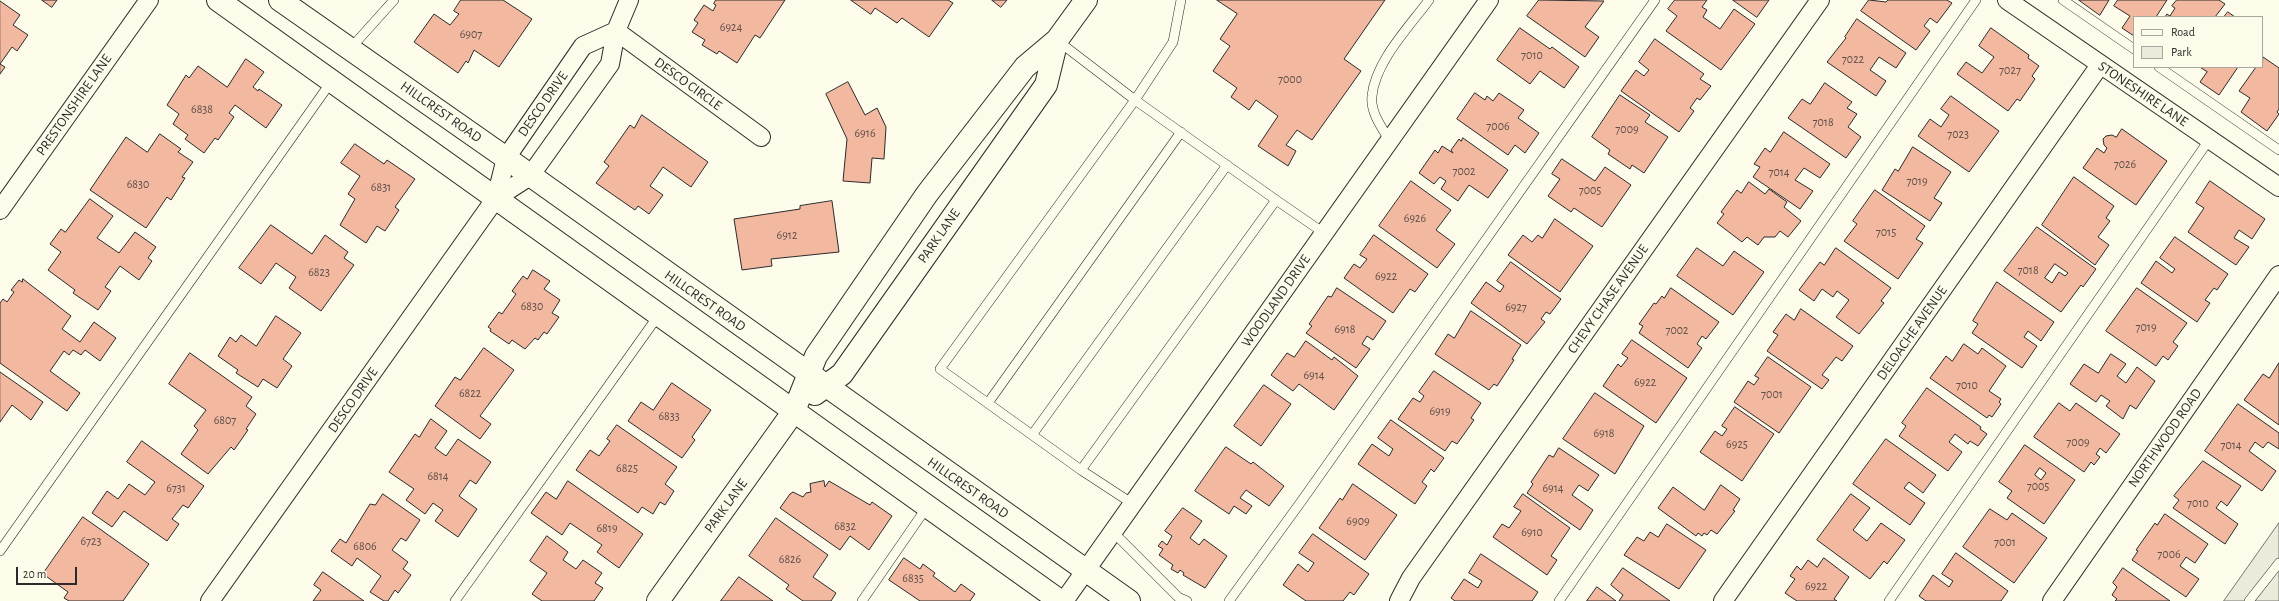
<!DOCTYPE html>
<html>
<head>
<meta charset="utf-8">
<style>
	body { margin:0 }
	#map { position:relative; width:2279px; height:601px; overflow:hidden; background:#fdfbea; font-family:"Alegreya Sans",sans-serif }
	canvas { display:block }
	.legend { position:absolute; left:2133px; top:16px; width:130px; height:52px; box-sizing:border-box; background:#fdfbea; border:1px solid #a9a89e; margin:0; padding:5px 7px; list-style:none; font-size:12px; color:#2b2b2b }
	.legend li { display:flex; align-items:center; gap:8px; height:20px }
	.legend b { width:20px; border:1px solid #a9a89e }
	.scale { position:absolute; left:16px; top:567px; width:61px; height:18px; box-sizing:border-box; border:2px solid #2b2b2b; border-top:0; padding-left:5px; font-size:12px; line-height:14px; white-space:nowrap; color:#2b2b2b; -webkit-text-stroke:3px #fdfbea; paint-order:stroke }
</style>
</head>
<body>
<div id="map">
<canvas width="2279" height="601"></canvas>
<ul class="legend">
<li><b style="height:5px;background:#fdfbea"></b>Road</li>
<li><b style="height:11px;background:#ecebdb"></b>Park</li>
</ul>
<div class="scale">20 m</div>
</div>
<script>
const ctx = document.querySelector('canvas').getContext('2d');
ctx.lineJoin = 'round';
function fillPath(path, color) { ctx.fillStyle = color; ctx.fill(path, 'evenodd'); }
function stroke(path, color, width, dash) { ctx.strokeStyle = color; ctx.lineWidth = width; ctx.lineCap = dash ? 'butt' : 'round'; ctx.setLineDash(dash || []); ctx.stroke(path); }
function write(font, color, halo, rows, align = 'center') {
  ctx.font = font + ' "Alegreya Sans",sans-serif'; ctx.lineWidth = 3; ctx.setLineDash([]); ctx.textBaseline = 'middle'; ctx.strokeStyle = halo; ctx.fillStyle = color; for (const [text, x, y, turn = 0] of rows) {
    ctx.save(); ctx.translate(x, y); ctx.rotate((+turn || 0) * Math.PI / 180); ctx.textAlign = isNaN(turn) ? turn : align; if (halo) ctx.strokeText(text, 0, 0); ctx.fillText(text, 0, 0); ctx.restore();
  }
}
const green = new Path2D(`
	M2279,523v78h-55z`);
fillPath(green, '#ecebdb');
stroke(green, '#74746e', 1);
const building = new Path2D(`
	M42,0h15l-5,7z
	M461,0h42l29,19 -33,48 -25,-17 -6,13 -2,-2 -8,12 -44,-31 20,-28 16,11 9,-11 -5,-3z
	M716,0h69l-25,38 -5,-3 -18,28 -18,-12 -2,3 -15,-9 3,-5 -13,-8 6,-9 -4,-3 10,-15 9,6 3,-6 -2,-1z
	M851,0h97l5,3 -24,34 -27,-19 -5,5 -22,-15 -4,6z
	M992,0h15l-6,7z
	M1217,0h168l-41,59 17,12 -49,69 -15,-10 -11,15 10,6 -8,15 -30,-20 20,-30 -22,-16 -7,10 -18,-13 6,-9 -24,-17 17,-25 -10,-7 17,-25z
	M1539,0l65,1 -19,26 14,10 -14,20 -58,-41z
	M1675,0h32l-5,7 5,3 -4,7 17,12 14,-20 21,15 -34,46 -55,-39 11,-15 -9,-7z
	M1733,0h36l-12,17z
	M1869,0l17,2 2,-2h59l5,3 -15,20 -7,-5 -6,8 6,5 -14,19 -55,-39z
	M2079,0h30l-9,15z
	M2118,0h49l-11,17h-22v19l-12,-8 8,-12 -16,-10z
	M2177,0h42l6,4 -10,13h-50l2,-3 3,2 5,-8 -3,-2z
	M0,1l20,14 -7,10 15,10 -11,16 -5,-4 -12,17 5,3 -5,7z
	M2228,12l7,5h-11z
	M1857,19l49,34 -10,15 -17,-11 -9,13 16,11 -10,15 -49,-34 19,-24 -1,-1z
	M1520,28l30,21 2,-2 27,20 -15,21 -24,-17 -10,13 -33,-24z
	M1991,28l38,27 -1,3 11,8 -7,10 3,3 -15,22 -3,-2 -9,12 -51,-37 9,-12 16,11 12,-16 -15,-11z
	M1655,39l49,35 -4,5 11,7 -11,14 -3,-2 -7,10 4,3 -15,21 -58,-41 15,-21 8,6 5,-6 -10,-8z
	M2263,57l16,11v41l-2,3 2,2 -12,17 -26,-19 9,-14 -11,-7 17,-24h6z
	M246,59l18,13 -11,15 5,4 1,-2 23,16 -16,23 -31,-23 -6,8 5,4 -16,23 -3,-2 -11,15 -19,-14 3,-4 -15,-11 6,-10 -12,-9 19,-30 3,3 9,-12 29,21z
	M2200,67h38l-19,28 -19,-13 7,-10z
	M848,82l17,33 12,-7 9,19 -2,32 -12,-1 -2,25 -27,-2 4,-42 -21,-45z
	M1825,83l27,19 -5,6 10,6 -9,13 13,10 -15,21 -58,-40 14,-19 8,5z
	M1475,93l10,7 2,-4 6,5 6,-8 25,17 -6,8 21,15 -14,20 -10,-8 -7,10 -51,-36z
	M1620,95l30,20 -5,7 23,15 -24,36 -12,-8 -2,4 -22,-15 2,-4 -18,-13z
	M1951,96l48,35 -30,41 -51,-36 12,-17 11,8 8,-12 -8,-6z
	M642,115l66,47 -17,25 -28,-20 -13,19 13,9 -14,19 -11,-8 -3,4 -39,-27 13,-17 -5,-4 26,-37 4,3z
	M2122,129l45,32 -31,44 -53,-37 14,-20 7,5 3,-5 -3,-3 -1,-6 3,-3 6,-1 4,2z
	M1784,132l46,32 -10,14 -16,-10 -9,12 18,11 -13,18 -47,-32 7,-10 -6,-3 11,-16 5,4z
	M160,134l21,15 -3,3 15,10 -11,15 3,1 -14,22 -4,-3 -21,31 -56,-38 36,-53 21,15z
	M1463,138l45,32 -20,28 -19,-13 -11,16 -17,-12 5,-8 -6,-4 -6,7 -15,-11 16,-23 3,3 4,-7 11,7 -2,-3 8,-11 2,2z
	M355,144l29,20 3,-4 28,19 -20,28 4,3 -14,21 -8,-5 -11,17 -26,-18 15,-26 -7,-5 12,-18 -19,-13z
	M1913,147l38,25 -17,26 8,5 -12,18 -48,-31 13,-21 3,2z
	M1562,159l33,22 10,-14 26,18 -29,42 -28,-19 -3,4 -23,-16 12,-17 -8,-5z
	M2074,177l40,29 -8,12 4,3 -12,16 11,8 -14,20 -53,-40z
	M1411,181l40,29 -15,20 19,14 -18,24 -58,-42z
	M2210,181l55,38 -13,20 -13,-9 -5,8 15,9 -13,18 -48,-33 16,-24 -8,-5z
	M1749,182l16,12 4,-5 18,13 -3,5 17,14 -13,16 -8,-6 -5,6h-11l-6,8 -11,-8 -5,5 -25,-19 7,-9 -3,-2 16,-22 4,3z
	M1875,190l50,36 -9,13 7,4 -25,36 -54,-38 13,-17 -4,-3z
	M90,199l23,17 -16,22 22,15 16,-21 21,15 -8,11 4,3 -13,19 -19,-14 -15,21 6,4 -13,19 -25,-17 2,-3 -27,-20 13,-18 -11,-8 11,-15 4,3z
	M832,201l7,51 -68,7 1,7 -30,4 -8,-51 66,-10v-3z
	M1555,219l38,27 -33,46 -52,-37 15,-20 9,7 6,-7 4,3z
	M271,225l41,29 13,-19 23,17 -4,6 10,7 -33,46 -32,-23 7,-11 -20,-14 -15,21 -22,-16z
	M2037,227l59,42 -13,18 -2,-2 -20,27 -57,-41zM2055,264l13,9 -3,3 -6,-4 -7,11 -7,-5z
	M1374,235l54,39 -13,18 -5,-3 -17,24 -49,-35 10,-14 6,4 7,-9 -7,-4z
	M2175,237l53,37 -11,16 -3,-2 -9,12 5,3 -13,19 -56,-39 15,-22 16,12 3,-4 -15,-11z
	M1697,248l26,18 11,-15 30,21 -31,43 -56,-39z
	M1836,248l55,40 -10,13 3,2 -25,31 -23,-17 13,-17 -12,-9 -4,6 -11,-8 -8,12 -15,-11 21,-28 4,3z
	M1511,262l50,37 -11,15 -4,-2 -5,7 4,3 -18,22 -56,-41 15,-21 14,10 4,-6 -7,-5z
	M533,270l17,11 -6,8 16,11 -8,13 7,4 -12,17 -3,-2 -6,8 -3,-2 -10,11 -13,-9 -3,4 -19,-13 1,-2 -3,-2 11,-15 3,2 14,-20 -4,-3 11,-15 4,3z
	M23,279l48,37 -9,13 18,13 14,-20 22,16 -16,23 -15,-11 -4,5 -8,-5 -4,5 -5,-4 -14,20 30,22 -13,18 -67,-48v-60l3,-4 4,3 7,-10 -3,-2 8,-10 3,2z
	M1997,282l57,40 -13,19 -13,-10 -4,6 13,9 -15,22 -50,-35 6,-9 -5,-3z
	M1337,288l49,33 -13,19 -6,-4 -5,8 8,5 -14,19 -50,-35 6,-7 -3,-2 19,-28 3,1z
	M1671,288l48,34 -13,17 -4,-3 -5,8 5,4 -14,20 -49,-35 4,-7 -4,-2 15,-21 2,1 6,-8 2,2z
	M2137,288l50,35 -14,19 5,4 -10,14 -5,-4 -7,10 -50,-35z
	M1801,309l52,37 -11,15 -6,-4 -14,18 7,5 -7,9 -55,-38 11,-16 -5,-3 13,-18 8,6z
	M1471,311l50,34 -9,14 2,1 -17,26 -3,-2 -5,6 -54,-36 13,-20 6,4z
	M276,316l25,17 -18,26 9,7 -15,22 -14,-9 -5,8 -22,-14 2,-3 -20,-14 12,-19 6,5 5,-7 15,11z
	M1632,340l55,38 -31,45 -53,-37 15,-22 3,3 7,-9 -6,-4z
	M1306,341l26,19 2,-3 24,19 -24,34 -35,-26 -6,7 -22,-16 16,-22 7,4z
	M1964,344l14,10 4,-6 24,18 -17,25 12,8 -2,3 2,2 -9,13 -3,-2 -2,3 -57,-40 16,-22 6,5z
	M484,348l30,22 -34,46 11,8 -11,15 -45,-33 20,-29 5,3z
	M190,353l62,44 -6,9 10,8 -10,15 2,1 -14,20 -3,-3 -23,27 -27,-20 17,-24 -4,-4 12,-16 -37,-26z
	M2111,354l15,10 -9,12 9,7 11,-16 18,14 -19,28 -6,-4 -7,14 -17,-13 4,-5 -9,-6 -5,7 -26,-18 14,-20 14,9z
	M1768,357l43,30 -32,46 -45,-31 14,-21 6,4 5,-7 -4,-2z
	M2279,363v62l-35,-25 19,-26 6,4z
	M1434,371l47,32 -10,15 3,2 -17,24 -5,-3 -7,10 -47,-32 15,-21 7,4 4,-6 -5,-4z
	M0,372l43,30 -12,18 -19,-15 -12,17z
	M672,383l39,27 -19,27 3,3 -13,18 -54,-37 13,-19 12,8z
	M1264,385l27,19 -30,42 -27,-20z
	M1927,388l54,39 -1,2 7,5 -9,12 -8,-5 -2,3 -13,-10 -6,8 13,10 -14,19 -49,-35 7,-10 -4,-3z
	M1595,393l49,33 -29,48 -52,-35z
	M2059,403l11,8 6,-8 44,31 -14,19 -6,-5 -4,6 4,3 -6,8 -3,-3 -7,10 -50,-35z
	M2238,404l41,29v16l-11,-7 -5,6 -8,-6 -6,9 27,20 -14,20 -57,-40z
	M1735,407l39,27 -32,47 -42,-29 15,-21 7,5 5,-7 -5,-3z
	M431,419l16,12 -12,17 11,8 12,-17 33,23 -15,22 -6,-4 -11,16 18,13 -19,28 -23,-16 8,-11 -10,-7 -8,11 -19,-14 8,-11 -25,-17 26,-38 4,3z
	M1391,420l53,38 -10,14 -3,-3 -9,13 5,4 -12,18 -57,-40 14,-20 17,12 4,-7 -15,-11z
	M617,425l60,42 -12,17 9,7 -9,14 -5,-3 -7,12 -11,-7 -4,6 -62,-43 14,-20 9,6 11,-15 -3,-2z
	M1886,439l50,36 -13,18 -14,-11 -5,6 21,15 -15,22 -57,-41z
	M142,441l62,45 -16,22 -5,-3 -11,14 7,5 -12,17 -43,-30 -12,16 -20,-14 15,-22 11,8 11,-15 16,11 10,-13 -28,-20z
	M2025,445l50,35 -31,44 -37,-26 5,-7 -13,-9zM2040,468l6,5 -5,7 -6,-5z
	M1226,447l25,17 2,-2 31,24 -15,20 -23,-16 -6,8 12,8 -6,8 -12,-8 -5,8 -34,-23z
	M1559,448l40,27 -11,16 -9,-6 -7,10 21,15 -13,20 -53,-37 6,-9 -2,-2 18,-27 4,2z
	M2203,461l38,25 -14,20 -6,-5 -5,7 22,16 -13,20 -52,-36 6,-8 -5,-4z
	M568,481l75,53 -24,34 -22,-16 5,-7 -32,-22 -8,12 -31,-22 15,-21 10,7z
	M824,481l1,6 4,-6 41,24 2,-3 20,14 -23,34 -19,-14 -10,14 -60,-42 10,-14 3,-2 10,5 3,-4 5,-1 -1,-8z
	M1353,484l44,31 -32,45 -46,-32 21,-30 2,2z
	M1721,485l19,14 -7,11 2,1 -18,23 -6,-4 -4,5 -3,-2 -2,3 -4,-3 -2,3 -38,-28 15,-21 31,23z
	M383,494l37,26 -14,21 -5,-3 -9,12 16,12 -5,7 8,6 -13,18 -3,-3 -7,11h-4l-14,-9 11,-16 -24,-18 -5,8 -21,-15 9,-12 6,4 24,-39 5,1z
	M1523,494l47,34 -19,28 6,4 -10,15 -54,-38 9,-13 7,4 12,-17 -7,-4z
	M1851,494l19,14 -17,22 14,11 14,-18 24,17 -18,24 -3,-3 -14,18 -53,-39z
	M1183,508l19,13 -12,17 9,7 5,-6 23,17 -22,32 -22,-13 1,-2 -4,-3 -2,3 -7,-4 2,-4 -14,-10 4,-6 -5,-3 4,-5 5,4 5,-9 -7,-5z
	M1990,509l17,11 5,-7 35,25 -33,45 -51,-36z
	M2165,514l43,30 -13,19 -9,-6 -6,9 19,13 -13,18 -54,-37 6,-9 -2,-1 19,-27 2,2z
	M83,517l66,47 -26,37h-54l-5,-3 4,-6 -25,-18z
	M776,518l52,37 -15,22 23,16 -5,8h-28l-17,-12 3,-4 -40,-29z
	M1667,524l39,26 -27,39 -55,-34 13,-18 7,4 6,-9 8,5z
	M1313,534l56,40 -15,21 -4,-3 -7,9h-37l-23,-16 15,-21 10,8 6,-9 -15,-10z
	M547,536l21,16 -5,8 13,9 7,-9 19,13 -7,10 8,5 -9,13h-52l-10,-7 15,-21 -17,-12z
	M1956,553l52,38 -7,10h-75l-7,-5 14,-21 16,12 4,-6 -11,-7z
	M1481,554l57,38 -6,9h-77l-4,-3 13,-19 14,9 4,-7 -13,-8z
	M904,558l16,11 3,-5 12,9 -2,3 22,16 6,-8 14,10 -5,7h-50l-31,-21z
	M1824,558l25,19 -15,22 3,2h-40l-12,-8 10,-14 -5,-3 7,-10 4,4 7,-10 9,7z
	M1623,568l47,33h-51l4,-6 -12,-10z
	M2123,568l47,33h-55l2,-2 -5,-4 5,-8 -4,-4z
	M323,572l41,29h-51l8,-11 -7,-5z
	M739,577l34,24h-52z
	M1597,587l19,14h-29z`);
fillPath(building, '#f2b8a0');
stroke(building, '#2b2b2b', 1);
const lane = new Path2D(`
	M2063,0l71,49
	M1058,41l77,59 38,-58 8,-42
	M350,49l44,-49
	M2159,67l120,83
	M1135,100l141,100 -195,270 -141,-101z
	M1390,141c-8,-13 -20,-29 -18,-45 3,-34 37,-69 57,-96
	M1276,200l48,33
	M988,403l193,-271
	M1032,435l195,-270
	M1081,470l52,34
	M1113,532l65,65 9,4
	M0,551l331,-469
	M455,601l203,-285
	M862,601l65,-94
	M1229,601l74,-102 352,-499
	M1559,601l417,-601
	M1889,601l320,-461
	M2249,601l30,-38`);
const street = new Path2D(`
	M2007,0l272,187
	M616,31l145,106
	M496,198l10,-40 77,-112 33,-15
	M0,210l149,-210
	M210,601l286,-403 34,-22 80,-112 6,-33 13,-31
	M1064,601l425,-601
	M1399,601l12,-23 409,-578
	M1723,601l377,-536
	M2052,601l227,-326`);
const secondary = new Path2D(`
	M218,0l842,601
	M280,0l226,158 623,443
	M815,394l27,-20 204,-289 11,-45
	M658,601l136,-190 22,-55 111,-162 98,-127 32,-27 29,-40`);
stroke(lane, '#2b2b2b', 10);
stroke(street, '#2b2b2b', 20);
stroke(secondary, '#2b2b2b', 24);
stroke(lane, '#fdfbea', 9);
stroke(street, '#fdfbea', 18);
stroke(secondary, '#fdfbea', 22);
write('12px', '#5d4e48', null, [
	["6924",731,27],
	["6907",471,34],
	["7010",1532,55],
	["7022",1853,59],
	["7027",2010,70],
	["7000",1290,79],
	["6838",202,109],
	["7018",1823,122],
	["7006",1498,126],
	["7009",1627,129],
	["6916",865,133],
	["7023",1958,134],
	["7026",2125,164],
	["7002",1464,171],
	["7014",1779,172],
	["7019",1917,181],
	["6830",138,184],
	["6831",381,187],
	["7005",1590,190],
	["6926",1415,218],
	["7015",1886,232],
	["6912",787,235],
	["7018",2028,270],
	["6823",319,272],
	["6922",1386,276],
	["6830",532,306],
	["6927",1516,307],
	["7019",2146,327],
	["6918",1345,329],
	["7002",1677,330],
	["6914",1314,375],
	["6922",1645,382],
	["7010",1967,385],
	["6822",470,393],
	["7001",1772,394],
	["6919",1440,411],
	["6833",669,416],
	["6807",225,420],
	["6918",1604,433],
	["7009",2078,442],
	["6925",1737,444],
	["7014",2231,445],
	["6825",627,468],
	["6814",438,476],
	["7005",2038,486],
	["6731",176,488],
	["6914",1553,488],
	["7010",2198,503],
	["6909",1358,521],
	["6832",845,526],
	["6819",607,528],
	["6910",1532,532],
	["6723",91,541],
	["7001",2005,542],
	["6806",365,546],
	["7006",2169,554],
	["6826",790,559],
	["6835",913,578],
	["6922",1816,586]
]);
write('14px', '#2b2b2b', '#fdfbea', [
	["DESCO CIRCLE",688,84,36],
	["STONESHIRE LANE",2143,94,34],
	["DESCO DRIVE",543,104,-55],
	["PRESTONSHIRE LANE",74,105,-55],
	["HILLCREST ROAD",441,112,35],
	["PARK LANE",939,236,-55],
	["CHEVY CHASE AVENUE",1608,299,-55],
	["HILLCREST ROAD",705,301,35],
	["WOODLAND DRIVE",1276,301,-55],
	["DELOACHE AVENUE",1912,333,-55],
	["DESCO DRIVE",353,400,-55],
	["NORTHWOOD ROAD",2165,438,-55],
	["HILLCREST ROAD",968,488,35],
	["PARK LANE",726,506,-54]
]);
</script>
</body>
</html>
